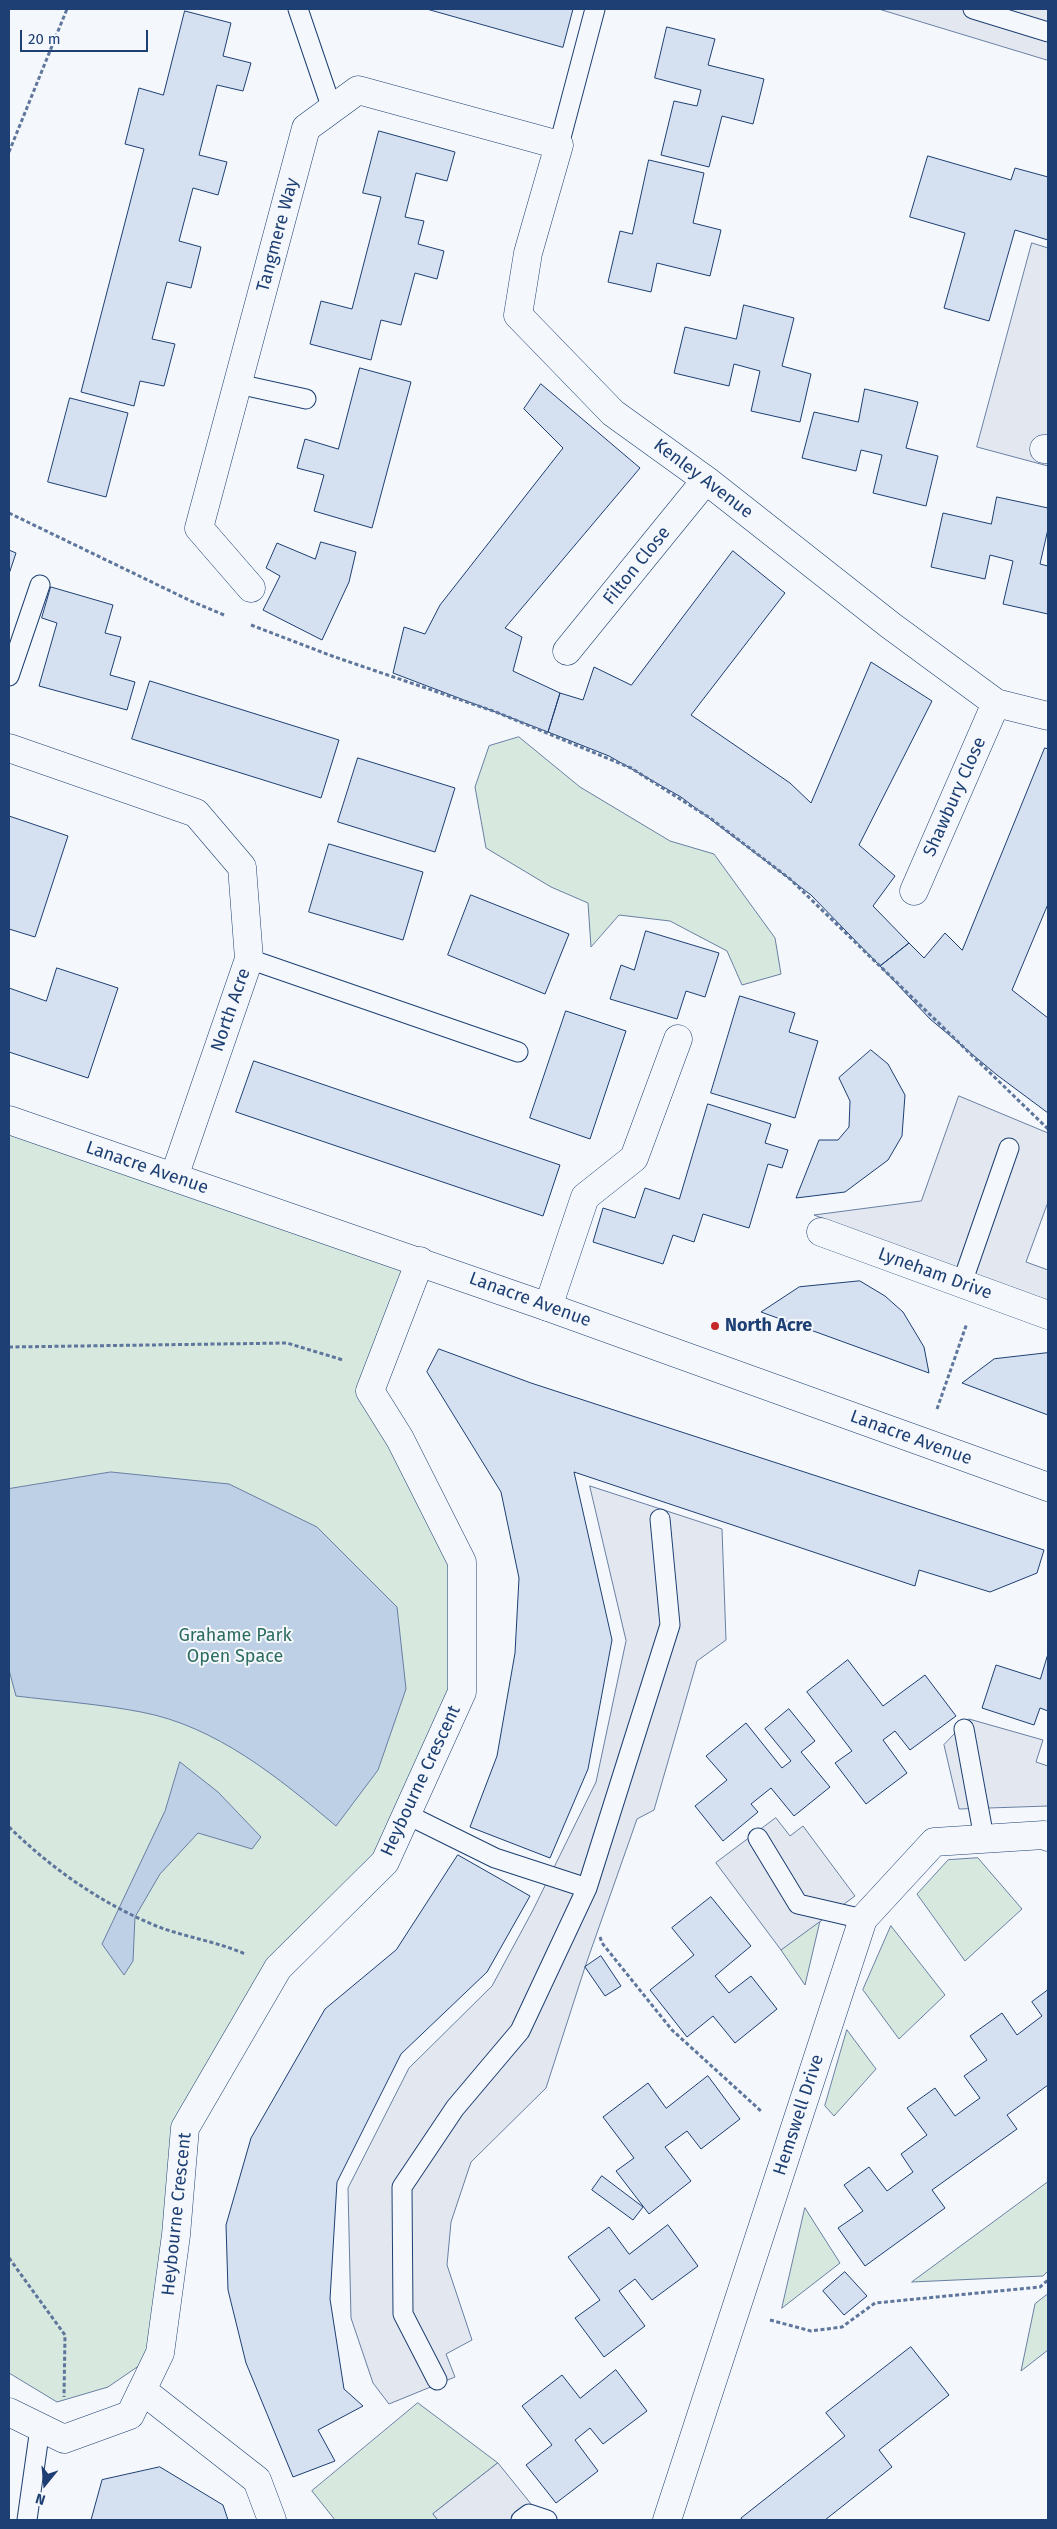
<!DOCTYPE html>
<html>
<head>
<meta charset="utf-8">
<style>
	body { margin:0 }
	#map { position:relative; width:1057px; height:2529px; overflow:hidden; background:#f4f7fb; font-family:"Fira Sans",sans-serif }
	canvas { display:block }
	.frame { position:absolute; inset:0; border:10px solid #1d3f73; pointer-events:none }
	.north { position:absolute; left:20px; top:2459px; width:50px; height:50px; -webkit-text-stroke:4px #f4f7fb; paint-order:stroke; rotate:197deg; font-size:14px; font-weight:700; line-height:20px; text-align:center; color:#1d3f73 }
	.north::after { content:''; display:block; margin:auto; width:18px; height:22px; background:#1d3f73; clip-path:polygon(50% 0,100% 100%,50% 72%,0 100%) }
	.scale { position:absolute; left:20px; top:30px; width:128px; height:22px; box-sizing:border-box; border:2px solid #1d3f73; border-top:0; padding-left:6px; font-size:15px; line-height:18px; white-space:nowrap; color:#1d3f73; -webkit-text-stroke:4px #f4f7fb; paint-order:stroke }
</style>
</head>
<body>
<div id="map">
<canvas width="1057" height="2529"></canvas>
<div class="frame"></div>
<div class="north">N</div>
<div class="scale">20 m</div>
</div>
<script>
const ctx = document.querySelector('canvas').getContext('2d');
ctx.lineJoin = 'round';
function fillPath(path, color) { ctx.fillStyle = color; ctx.fill(path, 'evenodd'); }
function stroke(path, color, width, dash) { ctx.strokeStyle = color; ctx.lineWidth = width; ctx.lineCap = dash ? 'butt' : 'round'; ctx.setLineDash(dash || []); ctx.stroke(path); }
function write(font, color, halo, rows, align = 'center') {
  ctx.font = font + ' "Fira Sans",sans-serif'; ctx.lineWidth = 4; ctx.setLineDash([]); ctx.textBaseline = 'middle'; ctx.strokeStyle = halo; ctx.fillStyle = color; for (const [text, x, y, turn = 0] of rows) {
    ctx.save(); ctx.translate(x, y); ctx.rotate((+turn || 0) * Math.PI / 180); ctx.textAlign = isNaN(turn) ? turn : align; if (halo) ctx.strokeText(text, 0, 0); ctx.fillText(text, 0, 0); ctx.restore();
  }
}
const green = new Path2D(`
	M519,737l61,50 90,54 44,13 61,84 6,36 -39,11 -15,-34 -57,-30 -51,-6 -28,32 -3,-44 -37,-16 -65,-39 -11,-61 14,-41z
	M9,1120l406,142 -38,108 80,185 8,138 -80,167 -105,107 -99,163 -19,220 -54,37 -51,15 -48,-29z
	M978,1858l44,51 -57,52 -48,-67 31,-34z
	M820,1921l-15,64 -24,-35z
	M891,1926l54,69 -46,44 -36,-49z
	M847,2030l29,39 -42,47 -9,-10z
	M1048,2182v89l-5,5 -131,6z
	M805,2208l35,55 -58,45z
	M1048,2294v56l-27,21 14,-67z
	M418,2403l80,60 -65,51 5,6h-103l-23,-29z`);
fillPath(green, '#d7e8df');
stroke(green, '#687fa3', 1);
const parking = new Path2D(`
	M879,9h169v51z
	M1032,243l16,5v218l-71,-19z
	M959,1096l89,37v69l-22,60 22,8v36l-234,-91 107,-14z
	M590,1486l132,43 4,111 -29,21 -43,149 -17,9 -52,148 -39,121 -75,74 -20,60 -4,43 25,75 -26,14 9,23 -66,27 -16,-21 -22,-65 -3,-130 61,-120 83,-82 41,-76 63,-128 30,-141z
	M969,1719l74,21 -7,22 12,4v40l-89,3 -15,-64z
	M776,1818l14,18 13,-10 52,70 -74,54 -65,-87z
	M498,2463l46,57h-106l-5,-6z`);
fillPath(parking, '#e3e8f0');
stroke(parking, '#687fa3', 1);
const water = new Path2D(`
	M111,1472l118,12 88,43 80,80 9,82 -28,81 -42,56c-57,-48 -120,-100 -195,-114 -41,-8 -84,-11 -125,-16l-7,-26v-181z
	M180,1762l38,30 43,45 -9,12 -54,-16 -38,41 -25,43 -2,44 -9,14 -22,-31 63,-133z`);
fillPath(water, '#bed0e5');
stroke(water, '#687fa3', 1);
const building = new Path2D(`
	M427,9h146l-10,38z
	M185,11l46,12 -8,33 28,7 -8,28 -26,-6 -18,70 28,7 -9,33 -25,-7 -14,53 22,6 -10,41 -24,-6 -15,57 23,5 -11,42 -24,-5 -6,25 -53,-14 63,-243 -19,-5 14,-56 24,7z
	M667,27l48,12 -7,26 56,14 -11,45 -31,-8 -13,51 -48,-12 13,-54 23,5 4,-16 -46,-12z
	M379,131l76,21 -8,29 -31,-8 -11,44 19,4 -6,23 26,7 -7,28 -22,-6 -14,52 -20,-5 -10,40 -61,-16 11,-43 31,8 29,-112 -18,-4z
	M928,156l83,24 4,-12 33,9v63l-33,-10 -26,91 -45,-13 21,-75 -55,-16z
	M649,160l55,13 -11,50 28,7 -11,46 -53,-13 -6,29 -43,-10 12,-51 12,3z
	M744,305l50,13 -12,48 29,8 -11,48 -49,-11 9,-40 -26,-7 -5,22 -55,-13 11,-46 51,12z
	M360,368l51,14 -39,146 -58,-17 10,-36 -27,-7 8,-29 33,10z
	M541,384l99,84 -135,160 17,9 -9,34 47,22 -12,39 -155,-59 11,-46 21,7 15,-29 123,-157 -39,-39z
	M865,389l53,13 -12,46 32,8 -12,50 -53,-13 9,-38 -21,-5 -5,21 -54,-13 12,-46 44,10z
	M70,398l58,15 -22,84 -58,-15z
	M997,497l51,11v21l-8,35 8,2v48l-45,-10 10,-43 -23,-6 -5,24 -54,-12 12,-54 48,11z
	M321,542l35,10 -7,30 -27,58 -59,-30 17,-34 -14,-8 11,-25 38,16z
	M9,550l7,3 -7,21z
	M733,551l52,42 -94,122 99,68 21,20 60,-141 61,39 -73,144 36,31 -22,30 36,37 -29,23 -69,-71 -130,-98 -72,-41 -61,-24 12,-39 23,7 11,-33 37,18z
	M51,587l62,18 -8,28 16,4 -11,38 25,7 -8,28 -88,-24 18,-63 -15,-5z
	M150,681l189,59 -18,58 -189,-59z
	M1045,748l3,1v155l-36,86 36,28v95l-51,-38 -67,-56 -50,-53 29,-23 15,15 21,-25 17,17z
	M358,758l97,30 -20,64 -97,-30z
	M9,816l59,20 -33,101 -26,-8z
	M329,844l94,28 -20,68 -94,-28z
	M471,895l98,39 -24,60 -97,-39z
	M646,931l73,22 -14,44 -19,-6 -9,28 -67,-20 11,-34 13,5z
	M57,968l61,20 -30,90 -79,-26v-64l37,13z
	M740,996l55,17 -6,19 29,9 -23,77 -84,-25z
	M566,1011l60,20 -36,108 -60,-21z
	M871,1050l17,14 17,31 -3,41 -14,24 -43,32 -49,6 23,-58h19l11,-13 1,-26 -11,-23z
	M254,1061l306,104 -17,51 -307,-104z
	M708,1104l63,20 -6,19 23,7 -6,18 -14,-4 -19,64 -46,-14 -9,28 -21,-7 -10,29 -70,-22 10,-34 32,10 10,-30 34,11z
	M860,1281l25,15 18,16 21,35 5,26 -168,-61 38,-25z
	M439,1349l92,34 513,167 -7,23 -47,19 -71,-22 -4,16 -341,-114 38,168 -24,129 -38,89 -80,-31 27,-71 18,-103 4,-75 -18,-86 -74,-120z
	M1048,1353v62l-86,-32 32,-24z
	M1048,1654v57l-8,-3 -6,17 -52,-17 14,-43 44,14z
	M848,1660l35,46 42,-31 31,41 -46,34 -15,-19 -12,9 24,33 -41,31 -31,-41 17,-12 -45,-59z
	M789,1709l26,32 -14,11 29,35 -36,29 -23,-28 -20,16 7,8 -35,29 -28,-35 32,-26 -21,-24 40,-33 36,45 9,-7 -26,-32z
	M458,1855l72,41 -43,76 -86,82 -64,128 -7,117 14,90 19,17 -45,24 17,31 -42,16 -47,-114 -18,-73 -2,-65 25,-87 74,-129 71,-59z
	M711,1897l40,49 -36,30 14,17 22,-17 26,33 -42,34 -22,-27 -26,21 -37,-47 44,-35 -22,-27z
	M601,1956l20,30 -16,10 -20,-29z
	M1048,1990v95l-41,30 10,14 -85,61 13,18 -80,58 -27,-38 25,-17 -19,-26 25,-18 18,24 26,-19 -12,-18 26,-19 -20,-27 28,-20 20,28 25,-18 -16,-22 23,-16 -17,-24 32,-23 15,22 25,-19 -10,-14z
	M708,2076l32,43 -39,30 -14,-18 -22,16 26,34 -42,33 -33,-43 18,-13 -31,-41 45,-34 18,25z
	M602,2176l41,31 -10,13 -41,-30z
	M668,2225l30,41 -46,34 -17,-21 -16,12 26,35 -41,31 -29,-39 25,-18 -32,-43 41,-30 20,27z
	M845,2272l22,24 -23,19 -21,-24z
	M911,2347l38,48 -70,55 13,17 -67,53h-83l-1,-2 104,-82 -19,-23z
	M616,2370l31,41 -44,33 -13,-16 -15,12 23,31 -42,32 -30,-38 26,-20 -30,-39 40,-31 18,23z
	M160,2467l63,38 5,15h-137l11,-40z`);
fillPath(building, '#d5e0f0');
stroke(building, '#1d3f73', 1);
const lane = new Path2D(`
	M298,9l34,100
	M973,9l75,23
	M559,145l36,-136
	M238,384l68,15
	M9,676l31,-91
	M249,959l269,93
	M962,1283l47,-135
	M964,1729l20,109
	M406,1814l89,44 92,30
	M758,1838l40,66 65,15
	M437,2380l-34,-66 -1,-127 53,-79 65,-77 67,-143 83,-263 -10,-106
	M27,2520l13,-92
	M521,2520l8,-6 18,6`);
const street = new Path2D(`
	M1044,449h4
	M251,588l-52,-60 107,-400 52,-38 201,55 -31,108 -10,62 95,98 93,67 184,145 106,78 52,13
	M567,651l139,-171
	M9,748l187,65 46,54 7,92 -75,218
	M914,891l82,-188
	M821,1232l227,83
	M548,1307l37,-110 49,-39 44,-119
	M142,2390l115,90 15,40
	M9,2412l55,27 66,-24 30,-62 16,-118 9,-107 93,-160 107,-106 77,-170v-130l-62,-123 -30,-48 50,-130
	M667,2520l196,-601 71,-77 110,-7 4,2`);
const secondary = new Path2D(`
	M9,1120l539,187 500,180`);
stroke(lane, '#1d3f73', 21);
stroke(street, '#1d3f73', 29);
stroke(secondary, '#1d3f73', 29);
stroke(new Path2D(`
	M9,152l58,-143
	M9,513l184,89 31,13
	M251,625l81,31 164,56 135,56 79,50 80,61 258,250
	M9,1347l278,-4 56,17
	M937,1409l30,-86
	M9,1827c42,41 90,75 145,98 29,12 62,16 91,29
	M600,1937l2,6 70,87 89,81
	M9,2258l56,77 -1,62
	M770,2320l41,11 31,-4 33,-24 165,-16 8,-7`), '#5e769c', 3, [4, 2.5]);
stroke(lane, '#f4f7fb', 19);
stroke(street, '#f4f7fb', 28);
stroke(secondary, '#f4f7fb', 28);
for (const [x, y, r, color] of [
	[715,1326,5,"#c62828"]
]) { const dot = new Path2D(); dot.arc(x, y, r, 0, 2 * Math.PI); ctx.fillStyle = color; ctx.fill(dot); stroke(dot, '#f4f7fb', 2); }
write('18px', '#1d3f73', '#f4f7fb', [
	["Tangmere Way",278,235,-75],
	["Kenley Avenue",703,479,37],
	["Filton Close",637,566,-51],
	["Shawbury Close",955,797,-66],
	["North Acre",231,1010,-71],
	["Lanacre Avenue",147,1168,19],
	["Lyneham Drive",935,1274,20],
	["Lanacre Avenue",530,1300,20],
	["Lanacre Avenue",911,1438,20],
	["Heybourne Crescent",421,1781,-65],
	["Hemswell Drive",799,2115,-72],
	["Heybourne Crescent",177,2214,-84]
]);
write('bold 18px', '#1d3f73', '#f4f7fb', [
	["North Acre",725,1326]
], 'left');
write('18px', '#2c6c60', '#f4f7fb', [
	["Grahame Park",235,1636],
	["Open Space",235,1657]
]);
</script>
</body>
</html>
